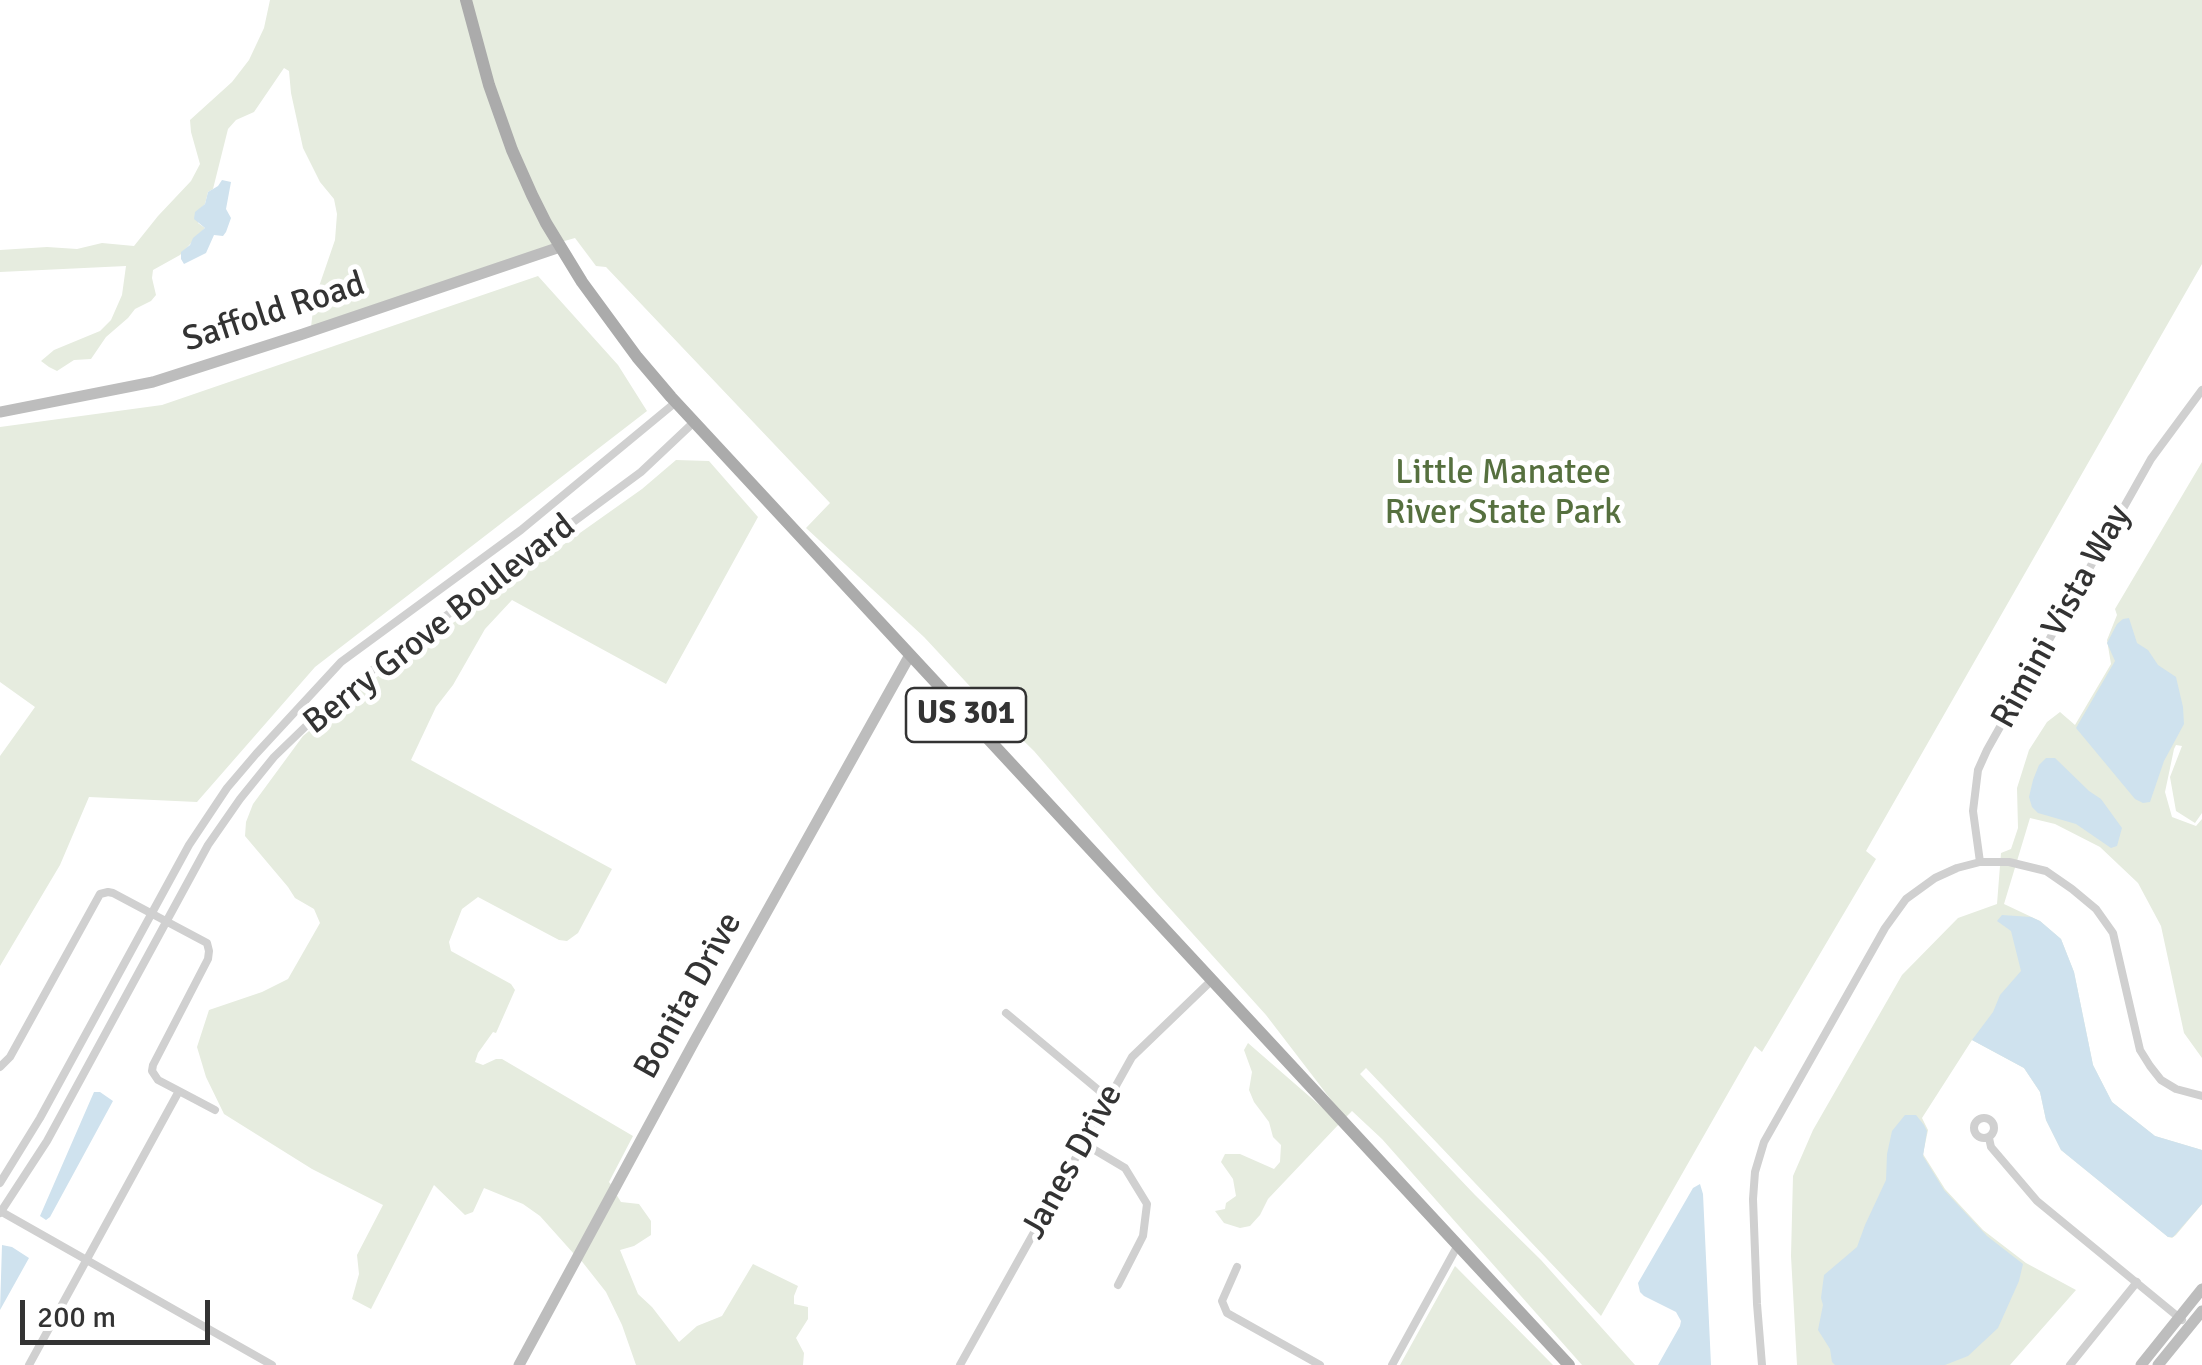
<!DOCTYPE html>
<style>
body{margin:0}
#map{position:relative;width:2202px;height:1365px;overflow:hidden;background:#fff;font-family:Signika,sans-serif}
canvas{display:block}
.scale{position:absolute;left:20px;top:1300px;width:190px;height:45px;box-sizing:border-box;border:5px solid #333;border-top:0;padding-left:12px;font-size:30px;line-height:35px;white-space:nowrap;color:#333;-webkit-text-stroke:8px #fff;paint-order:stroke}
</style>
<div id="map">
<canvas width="2202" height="1365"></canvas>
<div class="scale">200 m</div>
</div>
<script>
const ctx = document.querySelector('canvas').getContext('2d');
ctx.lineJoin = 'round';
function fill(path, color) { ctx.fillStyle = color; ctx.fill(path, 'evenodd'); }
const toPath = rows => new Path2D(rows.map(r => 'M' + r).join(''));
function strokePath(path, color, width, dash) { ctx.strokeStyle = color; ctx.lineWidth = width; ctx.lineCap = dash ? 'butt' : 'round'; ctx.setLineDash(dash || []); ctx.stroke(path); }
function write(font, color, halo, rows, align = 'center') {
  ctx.font = font + ' Signika,sans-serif'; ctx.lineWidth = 10; ctx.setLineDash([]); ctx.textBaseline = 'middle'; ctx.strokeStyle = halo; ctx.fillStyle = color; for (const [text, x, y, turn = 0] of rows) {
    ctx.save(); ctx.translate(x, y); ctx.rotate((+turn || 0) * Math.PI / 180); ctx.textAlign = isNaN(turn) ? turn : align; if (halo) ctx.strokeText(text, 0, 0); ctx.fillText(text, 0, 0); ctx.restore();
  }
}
const green = toPath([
 [270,0,462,0,474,46,555,245,311,327,314,301,335,240,337,214,334,199,320,182,303,148,291,93,289,71,284,68,254,112,236,120,228,129,213,189,208,192,205,204,201,208,198,223,205,228,180,255,153,270,152,278,156,295,151,301,135,309,128,318,106,337,91,359,74,360,57,371,49,367,41,361,54,350,100,331,111,320,122,295,126,266,0,272,0,250,47,247,77,249,102,243,134,246,158,216,191,181,200,164,191,132,190,120,232,82,249,60,264,28],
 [470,0,2202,0,2202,264,1866,851,1876,859,1762,1052,1755,1046,1601,1316,1366,1068,1360,1074,1475,1195,1541,1260,1635,1365,1582,1365,1382,1139,1352,1111,1345,1118,1266,1015,1156,893,1034,751,992,710,924,637,806,528,830,503,606,267,596,266,575,238,561,242,549,222,504,120],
 [538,276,618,365,647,411,315,667,197,802,89,797,60,865,0,966,0,756,35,707,0,682,0,427,162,405],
 [676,460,709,461,758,517,666,684,512,600,485,629,453,685,436,707,411,760,612,869,578,933,567,941,559,940,478,897,462,909,449,942,451,951,511,984,515,990,496,1033,493,1032,478,1053,475,1062,483,1065,496,1059,502,1059,633,1136,609,1182,612,1186,574,1254,540,1216,523,1204,484,1188,473,1212,465,1215,434,1185,371,1309,352,1299,359,1274,357,1255,383,1205,312,1169,224,1114,206,1077,197,1047,209,1010,262,992,288,979,320,923,314,909,295,898,288,887,245,836,246,822,253,804,303,736,364,686,642,489],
 [2202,462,2202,813,2195,823,2176,811,2170,777,2182,746,2176,745,2174,749,2165,792,2172,817,2196,826,2202,819,2202,1058,2184,1033,2161,926,2138,883,2100,847,2055,824,2030,818,2004,904,2040,921,2061,939,2074,972,2093,1065,2112,1102,2155,1136,2202,1150,2202,1204,2176,1235,2172,1238,2168,1237,2061,1150,2046,1120,2040,1092,2024,1068,1972,1040,1922,1118,1928,1130,1923,1154,1945,1189,1983,1230,2026,1263,2076,1290,2010,1365,1797,1365,1791,1256,1793,1176,1813,1130,1902,975,1958,918,1997,904,2001,853,2011,849,2018,828,2017,788,2029,750,2047,722,2060,712,2075,725,2111,664,2107,640,2117,615,2115,609],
 [1248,1043,1340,1123,1268,1199,1260,1215,1250,1226,1240,1228,1224,1223,1215,1211,1225,1209,1226,1203,1236,1196,1233,1179,1221,1162,1225,1154,1240,1154,1274,1169,1280,1162,1281,1145,1273,1137,1269,1122,1254,1102,1249,1090,1252,1072,1244,1050],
 [616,1194,621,1202,639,1204,651,1221,651,1235,634,1246,620,1250,638,1294,652,1307,679,1342,697,1326,722,1316,753,1264,798,1286,794,1296,794,1304,808,1307,808,1319,796,1338,804,1353,803,1365,636,1365,622,1325,606,1292,580,1259],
 [1455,1266,1553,1365,1400,1365]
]);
const water = toPath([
 [222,180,231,182,226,209,231,218,226,232,223,236,214,235,206,253,184,264,181,259,181,252,190,245,193,238,205,228,194,219,195,212,205,204,208,192,218,186],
 [2129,618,2137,643,2148,650,2158,665,2176,677,2183,707,2184,724,2164,761,2150,802,2143,803,2135,799,2076,728,2115,661,2107,643,2117,624,2123,619],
 [2046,758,2055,758,2089,791,2101,799,2122,828,2117,846,2111,848,2076,824,2038,813,2032,807,2029,797,2033,780,2039,765],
 [2002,915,2031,917,2040,921,2061,939,2074,972,2093,1065,2112,1102,2155,1136,2202,1150,2202,1204,2173,1237,2168,1237,2061,1150,2046,1120,2040,1092,2024,1068,1972,1040,1993,1012,2000,995,2021,971,2011,931,1997,921],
 [94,1092,100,1092,113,1101,50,1217,46,1220,40,1216],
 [1905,1115,1916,1115,1924,1125,1927,1131,1923,1156,1944,1190,1987,1236,2023,1264,2019,1281,1998,1328,1968,1356,1945,1365,1835,1365,1832,1362,1830,1349,1818,1330,1823,1305,1821,1298,1824,1275,1857,1247,1865,1225,1886,1180,1887,1154,1892,1131],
 [1700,1184,1703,1194,1711,1365,1658,1365,1680,1326,1681,1321,1676,1312,1644,1296,1640,1292,1638,1283,1693,1188],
 [2,1245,12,1247,29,1258,0,1310]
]);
const street = toPath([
 [1980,862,1973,811,1978,770,1987,750,2151,459,2202,390],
 [1006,1013,1108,1098],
 [0,1067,10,1057,100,894,108,892,113,893,207,943,209,951,208,959,153,1065,152,1071,158,1080,179,1091,29,1365],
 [179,1091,215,1110],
 '1974 1128a10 10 0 1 1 20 0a10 10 0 1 1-20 0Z',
 [1989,1138,1991,1147,2037,1201,2182,1320],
 [1083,1143,1125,1168,1147,1204,1143,1236,1118,1285],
 [0,1183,40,1118,189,845,227,788,256,754,341,662,521,530,676,402],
 [0,1211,272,1365],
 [0,1213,47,1141,208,845,240,799,274,757,336,697,641,472,694,422],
 [1237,1267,1222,1301,1227,1313,1320,1365],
 [960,1365,1132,1057,1212,980],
 [1392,1365,1458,1245],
 [1762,1365,1757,1304,1753,1199,1755,1172,1764,1142,1885,928,1906,899,1935,878,1957,868,1980,862,2009,862,2046,871,2072,889,2096,909,2113,933,2140,1050,2150,1066,2161,1080,2176,1089,2202,1096],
 [2070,1365,2137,1282]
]);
const secondary = toPath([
 [0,412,153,382,303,334,560,247],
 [519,1365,694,1042,910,655],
 [2141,1365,2202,1289],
 [2158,1365,2202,1311]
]);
const primary = toPath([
 [466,0,489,85,512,150,532,195,546,223,582,282,637,357,671,397,1569,1365]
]);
const shields = [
 [966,715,120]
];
const shieldNames = [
 ["US 301",966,715]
];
const streetNames = [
 ["Saffold Road",274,313,-18],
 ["Rimini Vista Way",2062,617,-61],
 ["Berry Grove Boulevard",440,625,-38],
 ["Bonita Drive",689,996,-61],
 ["Janes Drive",1073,1162,-61]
];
const parkNames = [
 ["Little Manatee",1503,474],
 ["River State Park",1503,514]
];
fill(green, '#e6ecdf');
fill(water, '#cfe2ee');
strokePath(street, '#d0d0d0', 8);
strokePath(secondary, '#bdbdbd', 11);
strokePath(primary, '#ababab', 12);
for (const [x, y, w] of shields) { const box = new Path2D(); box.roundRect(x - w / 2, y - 27, w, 54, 8); ctx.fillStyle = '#fff'; ctx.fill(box); strokePath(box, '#333', 2.5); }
write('bold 32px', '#333', null, shieldNames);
write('35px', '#333', '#fff', streetNames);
write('35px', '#56703f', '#fff', parkNames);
</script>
